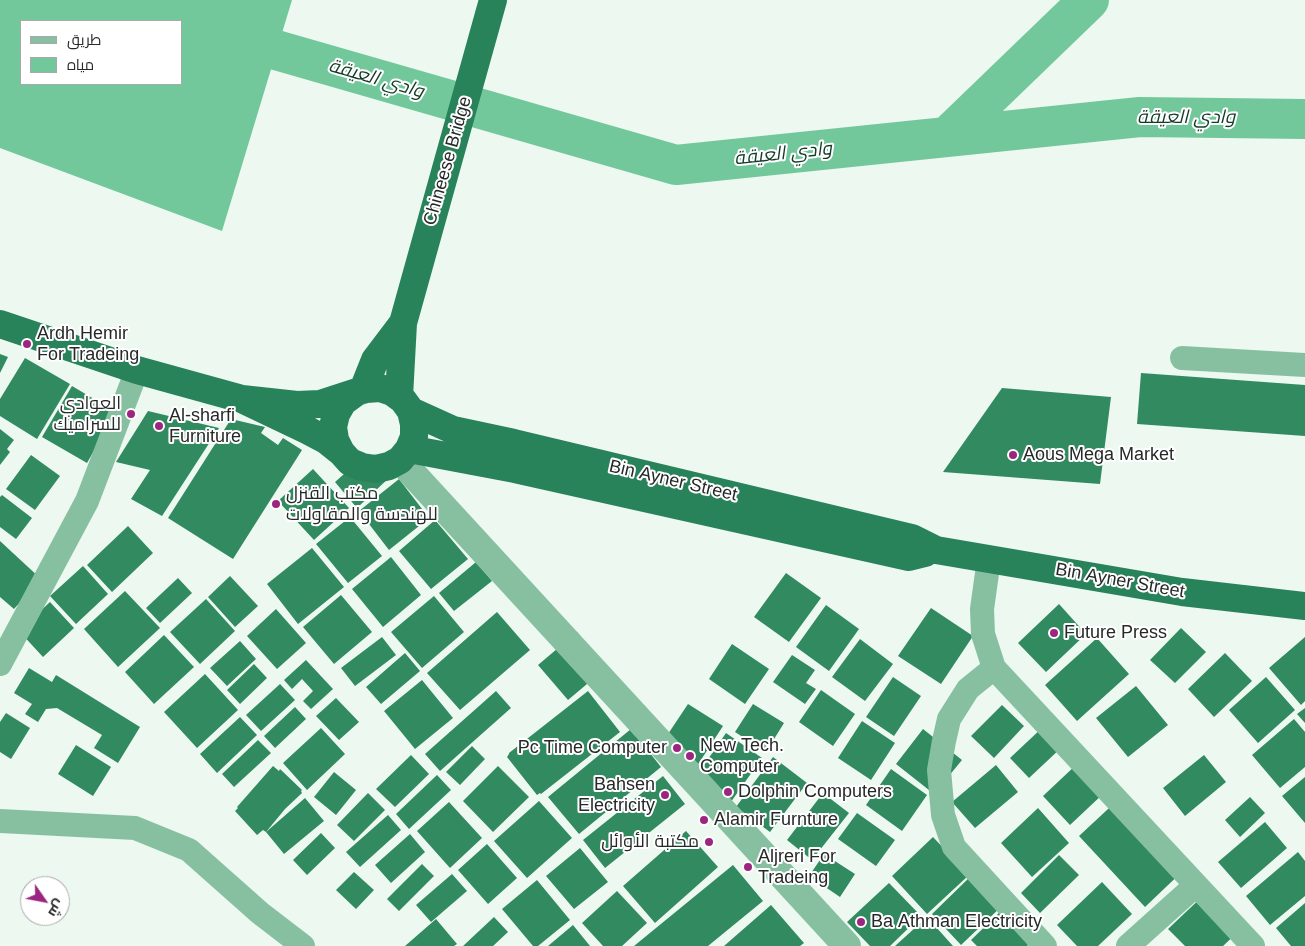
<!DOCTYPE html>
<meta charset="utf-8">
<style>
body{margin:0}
#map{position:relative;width:1305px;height:946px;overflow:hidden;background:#ecf8f0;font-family:Arial,Cairo,sans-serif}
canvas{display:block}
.legend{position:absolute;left:20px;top:20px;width:162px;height:65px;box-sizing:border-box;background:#fff;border:1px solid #a8a9a9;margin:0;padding:6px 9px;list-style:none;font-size:15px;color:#252927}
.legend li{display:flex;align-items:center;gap:10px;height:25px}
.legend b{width:25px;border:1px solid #a8a9a9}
.north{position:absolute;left:20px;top:876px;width:50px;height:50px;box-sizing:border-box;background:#fff;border:1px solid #a8a9a9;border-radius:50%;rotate:123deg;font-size:14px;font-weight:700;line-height:20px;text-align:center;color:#252927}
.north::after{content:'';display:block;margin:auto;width:18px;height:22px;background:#9c257f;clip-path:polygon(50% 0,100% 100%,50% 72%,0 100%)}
</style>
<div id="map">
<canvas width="1305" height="946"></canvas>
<ul class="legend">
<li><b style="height:6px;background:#87c0a1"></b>طريق</li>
<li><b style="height:14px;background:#72c89b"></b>مياه</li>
</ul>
<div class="north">ش</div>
</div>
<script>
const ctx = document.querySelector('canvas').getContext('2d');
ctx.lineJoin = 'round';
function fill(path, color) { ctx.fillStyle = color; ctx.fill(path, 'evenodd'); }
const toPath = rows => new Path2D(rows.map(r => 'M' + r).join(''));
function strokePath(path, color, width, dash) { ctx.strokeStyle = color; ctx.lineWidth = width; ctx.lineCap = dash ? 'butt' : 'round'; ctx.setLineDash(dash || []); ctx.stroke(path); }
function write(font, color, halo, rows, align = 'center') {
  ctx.font = font + ' Arial,Cairo,sans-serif'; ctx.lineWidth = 4; ctx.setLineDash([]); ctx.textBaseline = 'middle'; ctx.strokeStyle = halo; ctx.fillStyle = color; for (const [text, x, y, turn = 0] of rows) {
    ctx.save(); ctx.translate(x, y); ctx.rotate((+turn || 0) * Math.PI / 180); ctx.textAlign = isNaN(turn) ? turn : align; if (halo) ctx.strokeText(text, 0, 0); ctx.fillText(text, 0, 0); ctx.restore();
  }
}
const water = toPath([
 [0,0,292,0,222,231,0,148],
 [21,21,181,21,181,84,21,84]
]);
const river = toPath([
 [276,50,676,165,1140,117,1305,119],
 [947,137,1089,0]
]);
const building = toPath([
 [0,354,8,357,0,373],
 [25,358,70,384,37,439,0,416,0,399],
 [1141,373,1305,385,1305,436,1137,424],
 [72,386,116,412,87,463,42,437],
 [1002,388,1111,397,1100,484,943,472],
 [148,411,219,428,162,516,131,499,150,470,116,462],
 [231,419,265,427,261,433,278,445,283,438,302,450,233,559,168,518],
 [0,429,14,440,7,449,10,452,0,465],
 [31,455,60,476,35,510,6,489],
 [352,467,391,476,357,508,335,482],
 [313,469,349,508,314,540,278,501],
 [399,479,429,518,389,550,359,511],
 [2,495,32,518,16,539,0,527,0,497],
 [350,517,382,556,348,583,316,544],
 [435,520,468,559,431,589,399,551],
 [128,526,153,553,112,592,87,565],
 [0,541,41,579,14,609,0,597],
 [312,548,344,587,298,624,267,584],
 [391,557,421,595,383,627,352,589],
 [476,562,492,581,454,611,439,593],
 [83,566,108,594,76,624,50,596],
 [786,573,821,598,789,642,754,617],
 [230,576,258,606,235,627,208,597],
 [178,578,192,593,160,623,146,608],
 [125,591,160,628,118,667,84,629],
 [341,595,372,632,334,664,303,627],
 [434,596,464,632,422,668,391,632],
 [206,599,235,631,200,664,170,632],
 [50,602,74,628,43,657,19,631],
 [1059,604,1086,634,1046,672,1018,643],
 [826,605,859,629,829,671,796,647],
 [931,608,973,636,941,684,898,656],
 [276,609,306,643,277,669,247,636],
 [497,612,530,650,460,710,427,673],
 [1181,628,1206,652,1175,683,1150,660],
 [577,632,606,668,568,700,538,665],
 [164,635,194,667,154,704,125,672],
 [382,637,396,655,355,686,341,668],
 [1305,637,1305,701,1301,705,1269,668],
 [1097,638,1129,674,1077,721,1045,685],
 [860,639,893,664,865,701,832,677],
 [240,641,256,659,227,686,210,668],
 [732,644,769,669,745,704,709,679],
 [405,653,420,671,381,704,366,687],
 [1225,653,1252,681,1214,717,1188,689],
 [792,655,815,670,806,683,816,689,805,704,773,682],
 [306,660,333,689,311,709,303,701,313,691,302,679,292,689,284,680],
 [254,664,267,678,240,704,227,690],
 [29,668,52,682,56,675,140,727,118,763,94,748,102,735,57,708,46,709,38,722,25,714,32,704,14,693],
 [205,674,238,710,197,748,164,712],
 [893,677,921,696,894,736,866,717],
 [1266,677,1295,710,1258,743,1229,710],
 [422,680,453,718,415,749,384,711],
 [280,684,295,700,261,731,246,715],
 [1136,686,1168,725,1128,757,1096,718],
 [821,690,855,714,833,746,799,722],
 [496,691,511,708,440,771,425,754],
 [588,691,620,732,541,794,540,793,537,795,507,757,509,754,509,753],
 [336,698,359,722,339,740,316,716],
 [688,704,723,726,695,769,660,746],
 [753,704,784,723,766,752,735,732],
 [1002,705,1024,726,994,758,971,736],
 [295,707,306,719,275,748,264,736],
 [1305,708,1305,723,1297,714],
 [6,713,30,728,11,759,0,752,0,722],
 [240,717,257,735,217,773,200,754],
 [1294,719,1305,732,1305,767,1280,788,1252,755],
 [862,721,895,743,871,780,838,758],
 [1043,727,1062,747,1029,778,1010,758],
 [321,728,345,754,307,790,283,763],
 [631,729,661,767,579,834,548,797],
 [923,729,962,760,934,794,896,764],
 [726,733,762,758,728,806,693,781],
 [258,740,271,753,234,787,222,774],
 [76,745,111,767,93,796,58,774],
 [472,746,485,759,460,785,446,772],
 [411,755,429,774,395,807,376,789],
 [1204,755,1226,782,1185,816,1163,788],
 [773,757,807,783,770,832,736,807],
 [1077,764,1104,793,1070,825,1043,796],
 [996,765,1018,792,975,828,952,802],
 [273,766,279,771,280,769,302,790,301,791,302,793,285,809,266,832,263,830,257,835,235,811,238,808,237,807],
 [498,766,529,797,493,832,463,801],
 [891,769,927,795,902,831,866,805],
 [334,772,356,790,336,815,314,797],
 [437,775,451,790,409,829,396,814],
 [663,776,685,804,605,868,583,840],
 [1305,777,1305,823,1282,796],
 [368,793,385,810,354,841,337,825],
 [823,793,849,813,812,860,787,840],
 [1122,796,1188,866,1145,907,1079,836],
 [1250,797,1265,813,1240,837,1225,820],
 [305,798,324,821,284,854,266,832],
 [539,801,572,838,527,878,494,841],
 [449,802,482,838,450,868,417,831],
 [1038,808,1069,843,1032,877,1001,843],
 [857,813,895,840,876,866,838,839],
 [388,815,401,830,360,867,346,852],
 [1265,822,1287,848,1241,888,1218,862],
 [686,831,718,867,655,923,623,886],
 [321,833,335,848,307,875,293,860],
 [410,834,425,852,391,883,375,865],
 [933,837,969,875,927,914,892,876],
 [487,844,517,878,488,904,458,870],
 [580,848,608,882,574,909,546,876],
 [1298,852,1305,861,1305,896,1270,925,1246,896],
 [824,854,855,874,840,897,809,876],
 [1059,855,1079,875,1040,913,1021,893],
 [422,864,434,876,399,911,387,899],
 [733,865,763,901,708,946,634,946],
 [354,872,374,890,356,909,336,890],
 [452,874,467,891,431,922,416,905],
 [973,874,1003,905,961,945,932,914],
 [537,880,570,920,538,946,533,946,502,909],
 [1102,882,1132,914,1098,946,1077,946,1057,925],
 [889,883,921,916,890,946,870,946,847,922],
 [617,891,647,923,622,946,603,946,582,923],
 [1207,892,1241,929,1223,946,1185,946,1168,929],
 [1305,903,1305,946,1291,946,1276,928],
 [771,905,804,943,800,946,724,946],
 [1002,910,1032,941,1027,946,977,946,971,940],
 [494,917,508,932,493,946,463,946],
 [927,917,953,946,895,946],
 [436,919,457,944,454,946,405,946],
 [573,925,590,946,548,946]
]);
const minor = toPath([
 [1182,358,1305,365],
 [989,559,982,609,983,634,994,668,1253,946],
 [0,664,87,501,137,370],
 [994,668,968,689,949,719,944,741,939,770,943,815,954,847,1045,946],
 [0,821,135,828,189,850,260,913,303,946],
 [1128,946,1196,885]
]);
const tertiary = toPath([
 [400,460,847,946]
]);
const trunk = toPath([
 [0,324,137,370,242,399,307,430,326,440,341,452],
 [363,390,375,360,403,323],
 [399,397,403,323,493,0],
 [242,399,297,405,320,404,366,389,380,388,392,392,403,400,411,411,414,424,414,437,409,449,400,460,389,466,376,469,362,467,350,462,341,452,335,440,333,427,336,414,343,402,354,394],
 [411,411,453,430,514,443,912,538,936,550,1182,592,1305,606],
 [409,449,515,469,909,557,925,553]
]);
const markers = [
 [27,344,5,"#9c257f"],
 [131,414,5,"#9c257f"],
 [159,426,5,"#9c257f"],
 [1013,455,5,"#9c257f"],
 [276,504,5,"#9c257f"],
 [1054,633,5,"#9c257f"],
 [677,748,5,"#9c257f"],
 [690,756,5,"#9c257f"],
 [728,792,5,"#9c257f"],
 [665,795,5,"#9c257f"],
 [704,820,5,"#9c257f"],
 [709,842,5,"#9c257f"],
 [748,867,5,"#9c257f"],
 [861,922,5,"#9c257f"]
];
const streetNames = [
 ["Chineese Bridge",448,161,-74],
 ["Bin Ayner Street",673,481,13],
 ["Bin Ayner Street",1120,581,10]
];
const poiNames = [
 ["Ardh Hemir",37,334],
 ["For Tradeing",37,355],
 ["العوادي",121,404,"right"],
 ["للسراميك",121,425,"right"],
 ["Al-sharfi",169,416],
 ["Furniture",169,437],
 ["Aous Mega Market",1023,455],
 ["مكتب القنزل",286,494],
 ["للهندسة والمقاولات",286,515],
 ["Future Press",1064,633],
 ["New Tech.",700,746],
 ["Computer",700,767],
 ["Pc Time Computer",667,748,"right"],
 ["Bahsen",655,785,"right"],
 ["Electricity",655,806,"right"],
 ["Dolphin Computers",738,792],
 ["Alamir Furnture",714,820],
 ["مكتبة الأوائل",699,842,"right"],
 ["Aljreri For",758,857],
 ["Tradeing",758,878],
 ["Ba Athman Electricity",871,922]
];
const waterNames = [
 ["وادي العيقة",376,79,16],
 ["وادي العيقة",1186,118],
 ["وادي العيقة",783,154,-6]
];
fill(water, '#72c89b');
strokePath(river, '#72c89b', 40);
fill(building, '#328a61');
strokePath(minor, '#87c0a1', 24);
strokePath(tertiary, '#87c0a1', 28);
strokePath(trunk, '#28825a', 28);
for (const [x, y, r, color] of markers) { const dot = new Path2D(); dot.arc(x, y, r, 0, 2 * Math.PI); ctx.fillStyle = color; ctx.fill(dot); strokePath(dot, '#fff', 2); }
write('18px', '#252927', '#fff', streetNames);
write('18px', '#252927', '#fff', poiNames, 'left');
write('italic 19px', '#143a28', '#fff', waterNames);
</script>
